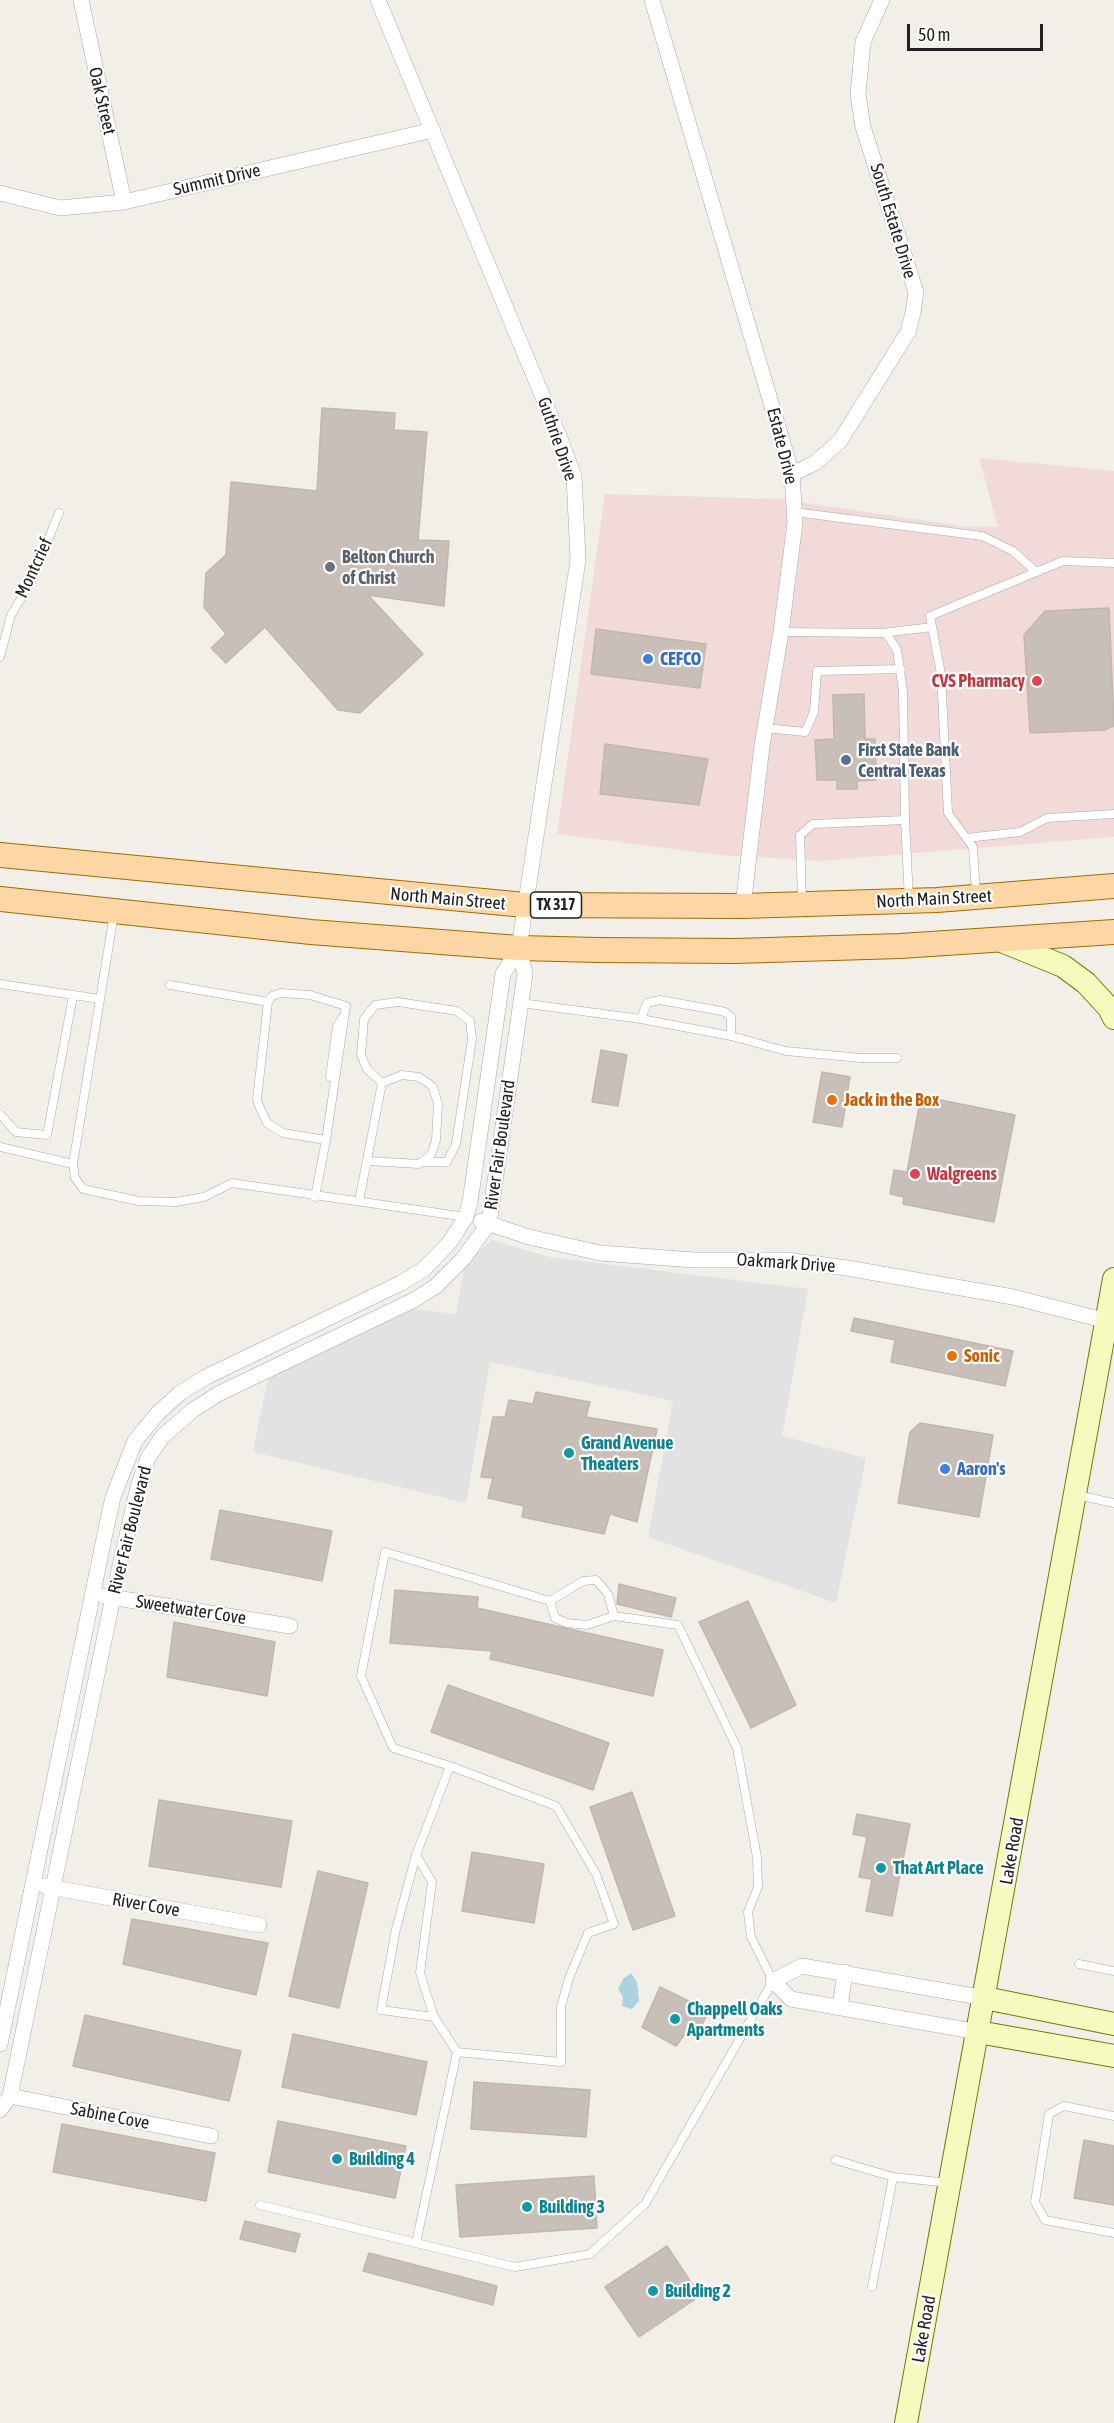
<!DOCTYPE html>
<style>
body{margin:0}
#map{position:relative;width:1114px;height:2423px;overflow:hidden;background:#f2efe9;font-family:"Asap Condensed",sans-serif}
canvas{display:block}
.scale{position:absolute;left:907px;top:24px;width:136px;height:27px;box-sizing:border-box;border:3px solid #222;border-top:0;padding-left:8px;font-size:18px;line-height:21px;white-space:nowrap;color:#222;-webkit-text-stroke:4px #fff;paint-order:stroke}
</style>
<div id="map">
<canvas width="1114" height="2423"></canvas>
<div class="scale">50 m</div>
</div>
<script>
const ctx = document.querySelector('canvas').getContext('2d');
ctx.lineJoin = 'round';
function fill(path, color) { ctx.fillStyle = color; ctx.fill(path, 'evenodd'); }
const toPath = rows => new Path2D(rows.map(r => 'M' + r).join(''));
function strokePath(path, color, width, dash) { ctx.strokeStyle = color; ctx.lineWidth = width; ctx.lineCap = dash ? 'butt' : 'round'; ctx.setLineDash(dash || []); ctx.stroke(path); }
function write(font, color, halo, rows, align = 'center') {
  ctx.font = font + ' "Asap Condensed",sans-serif'; ctx.lineWidth = 4.5; ctx.setLineDash([]); ctx.textBaseline = 'middle'; ctx.strokeStyle = halo; ctx.fillStyle = color; for (const [text, x, y, turn = 0] of rows) {
    ctx.save(); ctx.translate(x, y); ctx.rotate((+turn || 0) * Math.PI / 180); ctx.textAlign = isNaN(turn) ? turn : align; if (halo) ctx.strokeText(text, 0, 0); ctx.fillText(text, 0, 0); ctx.restore();
  }
}
const commercial = toPath([
 [979,458,1114,471,1114,837,819,861,719,855,557,834,605,494,780,499,961,526,998,527]
]);
const parking = toPath([
 [492,1240,550,1257,808,1289,782,1436,866,1458,836,1603,648,1537,673,1401,490,1362,466,1503,253,1452,271,1363,405,1308,456,1314,465,1262]
]);
const water = toPath([
 [631,1973,637,1982,639,2001,632,2009,622,2006,623,1997,618,1989,623,1979]
]);
const building = toPath([
 [322,408,395,413,394,430,427,432,418,540,449,541,444,606,368,595,423,654,360,713,338,710,265,627,226,663,211,648,226,634,204,607,206,573,226,555,231,482,317,491,322,408],
 [1109,608,1114,726,1104,730,1030,733,1024,635,1045,611,1109,608],
 [596,629,706,644,700,688,591,674,596,629],
 [864,694,865,739,875,739,876,780,857,781,857,789,837,789,837,780,817,780,815,740,834,739,833,695,864,694],
 [605,744,708,759,699,805,600,794,605,744],
 [601,1050,627,1055,618,1106,592,1102,601,1050],
 [822,1072,850,1077,842,1127,813,1122,822,1072],
 [921,1096,1015,1115,994,1222,903,1204,904,1197,890,1194,894,1170,907,1172,921,1096],
 [854,1318,1013,1351,1005,1386,891,1362,895,1340,851,1331,854,1318],
 [536,1392,590,1402,586,1417,657,1429,637,1522,610,1514,604,1534,522,1517,524,1506,488,1498,493,1478,481,1477,493,1417,505,1417,509,1400,533,1404,536,1392],
 [920,1423,993,1435,979,1517,898,1503,910,1432,920,1423],
 [220,1510,332,1531,322,1581,211,1559,220,1510],
 [619,1584,676,1598,671,1617,617,1604,619,1584],
 [395,1590,478,1597,477,1608,663,1650,653,1696,490,1659,492,1651,390,1643,395,1590],
 [748,1601,796,1705,751,1728,699,1622,748,1601],
 [174,1622,275,1642,267,1696,167,1677,174,1622],
 [448,1685,609,1743,593,1790,431,1732,448,1685],
 [632,1792,675,1916,633,1930,590,1807,632,1792],
 [159,1800,292,1821,281,1887,149,1866,159,1800],
 [857,1814,910,1824,892,1916,866,1911,872,1879,859,1877,867,1837,853,1834,857,1814],
 [472,1852,544,1864,534,1923,462,1911,472,1852],
 [318,1871,368,1883,339,2008,289,1996,318,1871],
 [132,1919,268,1943,256,1995,123,1964,132,1919],
 [660,1987,709,2011,696,2036,686,2033,676,2046,642,2027,660,1987],
 [85,2015,241,2051,229,2101,73,2066,85,2015],
 [293,2034,427,2062,416,2115,282,2087,293,2034],
 [474,2082,590,2090,586,2137,471,2129,474,2082],
 [278,2121,406,2146,395,2198,268,2172,278,2121],
 [62,2124,215,2153,206,2201,53,2172,62,2124],
 [1084,2140,1114,2146,1114,2205,1074,2198,1084,2140],
 [594,2176,597,2228,460,2237,456,2185,594,2176],
 [245,2221,300,2234,295,2252,240,2239,245,2221],
 [667,2246,700,2296,639,2337,605,2287,667,2246],
 [369,2253,497,2286,493,2305,363,2271,369,2253]
]);
const lane = toPath([
 [794,512,982,536,1013,551,1036,572],
 [781,632,882,633,932,627],
 [886,633,897,650,903,692,905,820],
 [0,657,11,615,31,582,59,513],
 [765,728,805,732,814,712,817,671,901,669],
 [967,838,1020,832,1047,818,1114,814],
 [976,893,973,847,948,813,941,674,930,616,1063,561,1114,563],
 [802,902,800,835,813,824,905,820,909,899],
 [114,914,73,1164,75,1178,83,1189,139,1201,176,1202,204,1197,232,1183,466,1217],
 [0,984,100,999],
 [170,985,268,1002],
 [521,1003,641,1019,731,1036,786,1051,861,1058,897,1058],
 [641,1019,647,1003,660,1000,716,1010,725,1012,731,1017,731,1036],
 [330,1077,337,1026,343,1017],
 [382,1083,367,1069,361,1055,364,1019,375,1005,398,1002,457,1011,470,1021,472,1039,456,1144,447,1162,424,1162],
 [0,1114,16,1132,47,1135,73,996],
 [0,1147,73,1164],
 [315,1197,326,1140,346,1006,310,995,281,993,272,996,268,1002,257,1099,259,1106,267,1123,283,1133,326,1140],
 [359,1201,382,1083,402,1075,419,1077,428,1083,433,1087,438,1104,436,1140,431,1155,419,1164,369,1161],
 [1077,1495,1114,1503],
 [550,1601,555,1618,567,1623,587,1625,614,1616],
 [450,1766,556,1806,596,1874,614,1924,588,1933,569,1978,561,2007,561,2062,457,2052],
 [416,1855,396,1929,381,2010,434,2017],
 [1079,1964,1114,1971],
 [1114,2116,1064,2106,1049,2114,1035,2202,1045,2220,1114,2233],
 [836,2160,893,2177,949,2183],
 [260,2205,416,2243,515,2267,590,2254,645,2204,773,1981,751,1937,748,1912,758,1887,757,1857,737,1748,678,1625,614,1616,608,1594,596,1580,583,1581,550,1601,385,1552,361,1676,393,1748,450,1766,416,1855,432,1882,420,1973,434,2017,457,2052,416,2243],
 [872,2287,893,2177]
]);
const street = toPath([
 [81,0,124,202],
 [652,0,792,474,795,523,781,632,762,746,743,906],
 [0,193,60,208,124,202,433,130],
 [792,474,815,463,840,441,908,332,913,313,916,292,863,127,858,94,863,42,882,0],
 [481,1221,529,1237,600,1253,694,1260,787,1260,847,1268,1013,1297,1107,1321],
 [104,1596,290,1626],
 [44,1886,259,1925],
 [840,2007,845,1972],
 [978,2032,791,1999,773,1981,802,1966,985,1998],
 [0,2044,107,1524,113,1497,135,1441,158,1413,180,1393,206,1377,401,1283,424,1269,450,1242,466,1217,470,1202,503,974,519,948,578,560,574,476,559,436,378,0],
 [10,2096,211,2136],
 [0,2110,10,2096,113,1597,138,1487,148,1458,162,1437,193,1410,218,1394,414,1300,436,1286,463,1259,489,1223,525,974,519,948]
]);
const secondary = toPath([
 [999,940,1063,966,1086,983,1109,1008,1114,1018],
 [985,1998,1114,2024],
 [978,2032,1114,2056],
 [906,2423,1114,1279]
]);
const primary = toPath([
 [0,855,525,905,743,906,937,900,1114,886],
 [0,899,311,932,519,948,597,950,735,951,900,946,1114,932]
]);
const markers = [
 [330,567,6,"#6b7280"],
 [648,659,6,"#3f7fe0"],
 [1037,681,6,"#e0444e"],
 [846,760,6,"#5c6f8a"],
 [832,1100,6,"#e8710a"],
 [915,1174,6,"#e0444e"],
 [952,1356,6,"#e8710a"],
 [569,1453,6,"#0f9aa8"],
 [945,1469,6,"#3f7fe0"],
 [881,1868,6,"#0f9aa8"],
 [675,2019,6,"#0f9aa8"],
 [337,2159,6,"#0f9aa8"],
 [527,2207,6,"#0f9aa8"],
 [653,2291,6,"#0f9aa8"]
];
const shields = [
 [556,905,51]
];
const shieldNames = [
 ["TX 317",556,905]
];
const streetNames = [
 ["Oak Street",102,101,77],
 ["Summit Drive",217,180,-13],
 ["South Estate Drive",893,221,73],
 ["Guthrie Drive",557,439,71],
 ["Estate Drive",782,446,76],
 ["Montcrief",34,568,-65],
 ["North Main Street",448,899,5],
 ["North Main Street",934,899,-3],
 ["River Fair Boulevard",500,1145,-82],
 ["Oakmark Drive",786,1263,4],
 ["River Fair Boulevard",130,1530,-76],
 ["Sweetwater Cove",191,1610,9],
 ["Lake Road",1012,1851,-80],
 ["River Cove",146,1905,10],
 ["Sabine Cove",110,2116,11],
 ["Lake Road",924,2329,-80]
];
const worshipNames = [
 ["Belton Church",342,557],
 ["of Christ",342,578]
];
const shopNames = [
 ["CEFCO",660,659],
 ["Aaron's",957,1469]
];
const healthNames = [
 ["CVS Pharmacy",1025,681],
 ["Walgreens",927,1174,"left"]
];
const serviceNames = [
 ["First State Bank",858,750],
 ["Central Texas",858,771]
];
const foodNames = [
 ["Jack in the Box",844,1100],
 ["Sonic",964,1356]
];
const cultureNames = [
 ["Grand Avenue",581,1443],
 ["Theaters",581,1464],
 ["That Art Place",893,1868],
 ["Chappell Oaks",687,2009],
 ["Apartments",687,2030],
 ["Building 4",349,2159],
 ["Building 3",539,2207],
 ["Building 2",665,2291]
];
fill(commercial, '#f2dad9');
fill(parking, '#e2e2e2');
fill(water, '#aad3df');
fill(building, '#c7bfb8');
strokePath(building, '#c4b6ab', 1.5);
strokePath(lane, '#a9a9a9', 9);
strokePath(street, '#a9a9a9', 16);
strokePath(secondary, '#707d05', 24);
strokePath(primary, '#a06b00', 26);
strokePath(lane, '#fff', 8);
strokePath(street, '#fff', 15);
strokePath(secondary, '#f7fabf', 22);
strokePath(primary, '#fcd6a4', 24);
for (const [x, y, r, color] of markers) { const dot = new Path2D(); dot.arc(x, y, r, 0, 2 * Math.PI); ctx.fillStyle = color; ctx.fill(dot); strokePath(dot, '#fff', 2); }
for (const [x, y, w] of shields) { const box = new Path2D(); box.roundRect(x - w / 2, y - 13, w, 26, 4.5); ctx.fillStyle = '#fff'; ctx.fill(box); strokePath(box, '#222', 1.5); }
write('bold 16px', '#222', null, shieldNames);
write('18px', '#222', '#fff', streetNames);
write('bold 18px', '#5b616d', '#fff', worshipNames, 'left');
write('bold 18px', '#366cbe', '#fff', shopNames, 'left');
write('bold 18px', '#be3a42', '#fff', healthNames, 'right');
write('bold 18px', '#4e5e75', '#fff', serviceNames, 'left');
write('bold 18px', '#c56008', '#fff', foodNames, 'left');
write('bold 18px', '#0d838f', '#fff', cultureNames, 'left');
</script>
